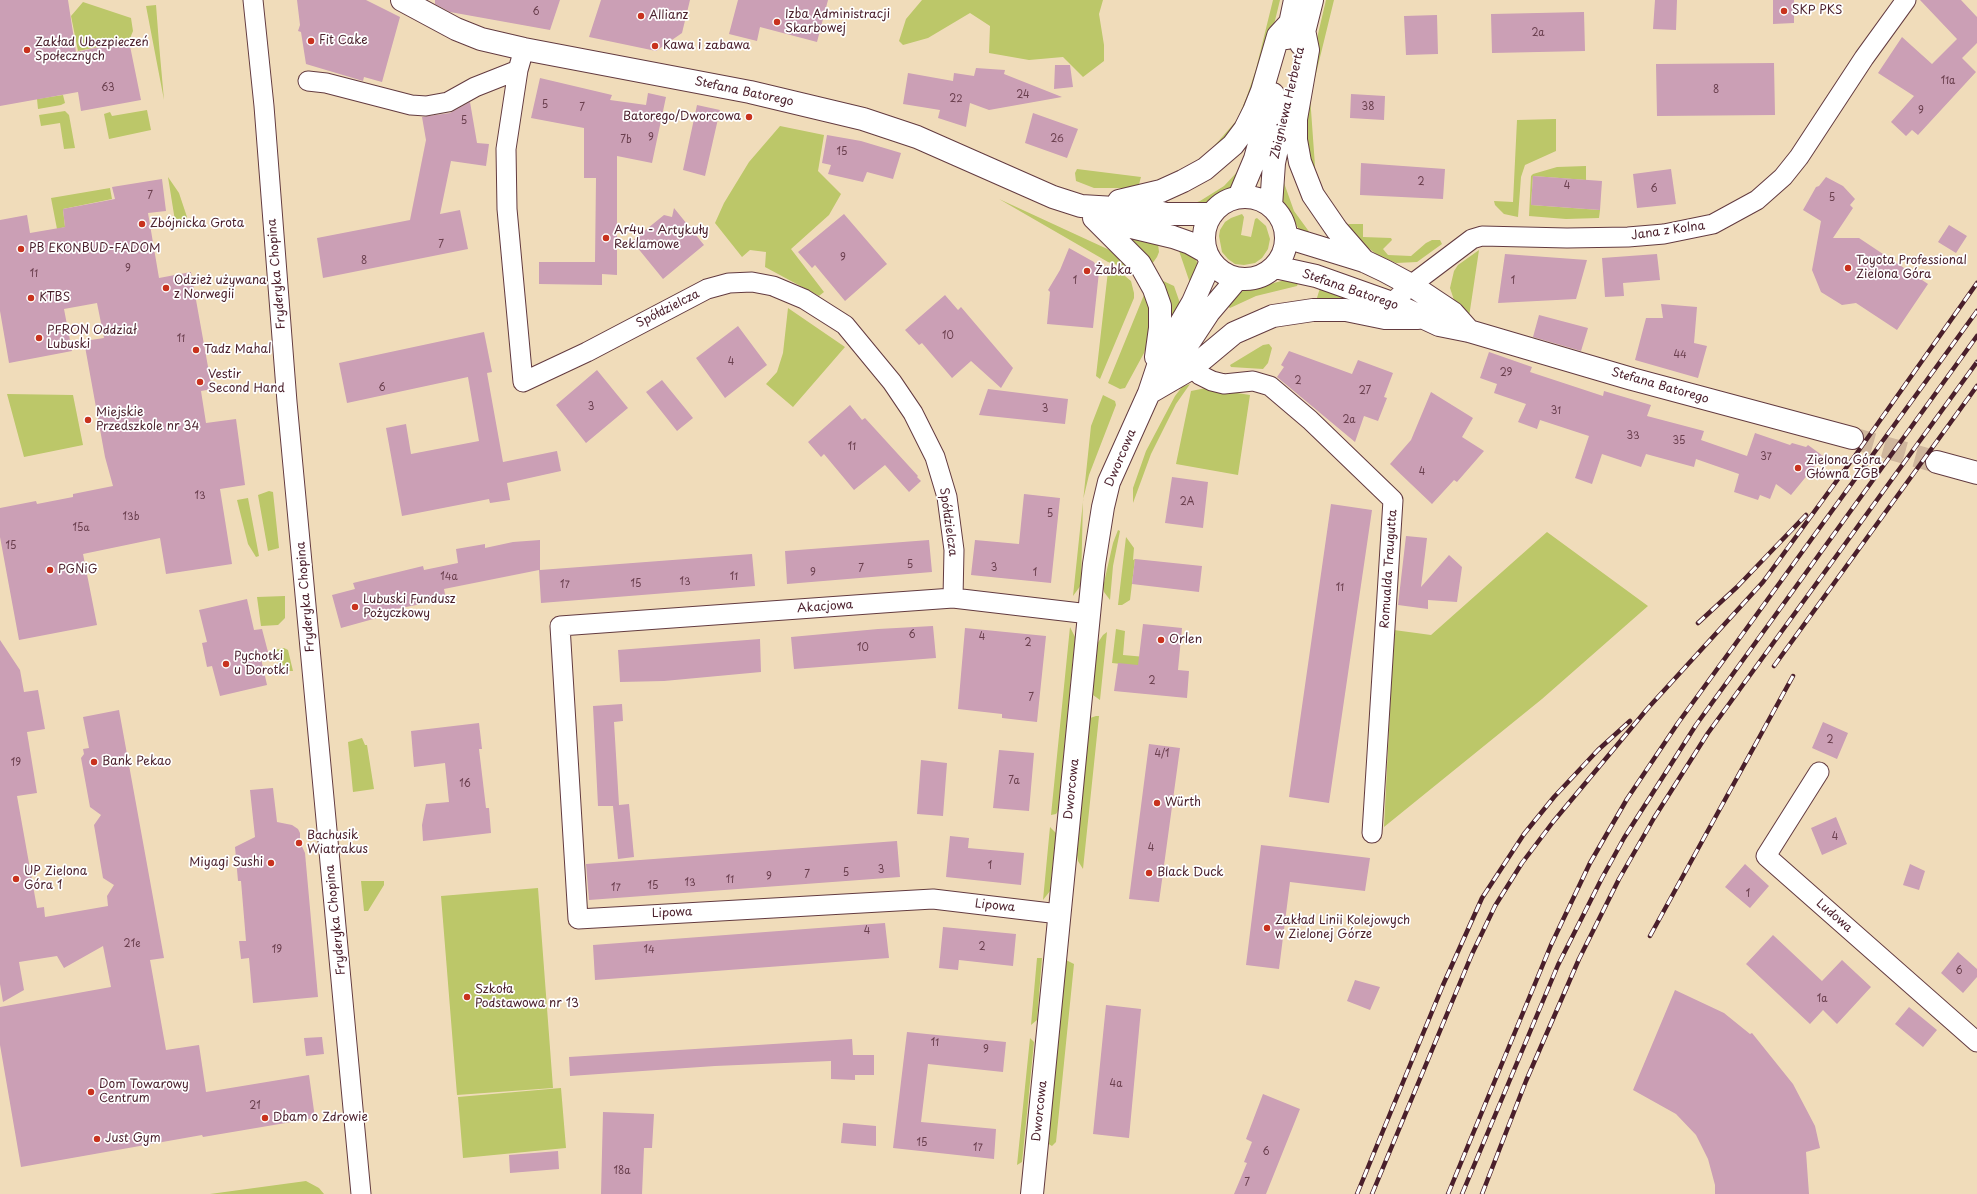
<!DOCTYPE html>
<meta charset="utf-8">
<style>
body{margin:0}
canvas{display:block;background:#f0dcba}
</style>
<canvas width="1977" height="1194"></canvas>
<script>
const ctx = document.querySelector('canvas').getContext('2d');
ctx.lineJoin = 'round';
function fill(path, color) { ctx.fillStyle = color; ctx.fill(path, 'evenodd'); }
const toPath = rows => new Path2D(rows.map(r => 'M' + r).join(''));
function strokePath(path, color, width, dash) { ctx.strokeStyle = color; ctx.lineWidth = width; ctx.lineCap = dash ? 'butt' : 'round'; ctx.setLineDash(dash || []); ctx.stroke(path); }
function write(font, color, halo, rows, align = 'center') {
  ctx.font = font + ' "Playpen Sans",sans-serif'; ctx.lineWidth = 3.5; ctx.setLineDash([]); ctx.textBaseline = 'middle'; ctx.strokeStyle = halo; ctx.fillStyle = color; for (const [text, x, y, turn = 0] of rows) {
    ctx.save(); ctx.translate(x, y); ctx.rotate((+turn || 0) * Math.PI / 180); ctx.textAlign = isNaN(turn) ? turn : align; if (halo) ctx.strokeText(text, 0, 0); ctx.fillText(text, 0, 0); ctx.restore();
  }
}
const green = toPath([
 [922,0,1103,0,1099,14,1104,45,1104,61,1083,77,1063,57,1029,60,989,53,990,26,970,13,928,38,903,45,899,41,906,19],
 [1273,0,1280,0,1270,41,1241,123,1208,153,1237,120,1247,96,1256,69],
 [1326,0,1334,0,1313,86,1307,81],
 [83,2,131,18,133,31,129,41,78,51,71,16],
 [156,5,159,44,164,100,146,6],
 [63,95,65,103,61,105,38,109,37,99],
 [1310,96,1316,180,1308,163,1305,98],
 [147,110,151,130,109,139,104,114,110,112,112,116],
 [65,111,69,115,75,148,64,149,60,123,41,126,39,115],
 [1556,119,1556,151,1525,165,1521,177,1518,217,1504,214,1495,205,1494,201,1513,202,1517,120],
 [780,126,824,135,818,171,841,194,829,215,791,249,824,292,819,296,765,267,766,252,750,250,742,257,715,223,724,203,749,162],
 [1586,166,1586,180,1533,176,1531,205,1600,210,1599,218,1566,219,1529,216,1531,176,1533,174,1557,167],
 [1077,169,1141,177,1138,188,1094,188,1076,181,1075,173],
 [1239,170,1242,171,1228,191,1202,205,1183,207,1200,201,1224,186],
 [168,177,179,193,187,217,184,226,176,227],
 [1283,180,1294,211,1313,237,1300,231,1282,202],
 [110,188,112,199,63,209,65,227,57,229,51,198],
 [999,199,1116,253,1134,270,1108,262],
 [1242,214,1244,217,1241,235,1251,237,1255,219,1257,218,1266,226,1270,239,1268,249,1262,258,1255,263,1244,265,1235,264,1228,259,1222,252,1219,236,1220,230,1225,222,1231,218],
 [1348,224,1363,224,1363,237,1391,238,1392,240,1383,249,1388,255,1411,256,1426,243,1432,240,1440,240,1442,244,1417,262,1396,263,1376,254,1356,238],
 [1111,227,1158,244,1159,252,1157,257,1152,264],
 [1177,245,1195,256,1198,266,1191,286],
 [1479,250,1469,317,1455,303,1450,288,1454,271,1458,265],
 [1108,271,1118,272,1125,276,1131,281,1134,293,1134,298,1100,379,1096,376],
 [1289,279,1299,281,1297,286,1256,296,1230,308,1224,304,1236,293],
 [1161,280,1174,286,1181,306,1172,326],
 [1320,288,1358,300,1316,301],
 [1146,290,1150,303,1151,332,1144,353,1125,388,1120,389,1108,383],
 [788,308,845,347,793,407,766,384,777,372,783,353],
 [1269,344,1272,348,1268,363,1263,369,1231,367,1230,365,1263,345],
 [1190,384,1176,404,1151,454,1133,503,1133,488,1146,451,1175,396,1182,387],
 [1206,388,1250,395,1238,475,1176,464,1191,391],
 [7,394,73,395,83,445,24,457],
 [1103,395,1115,401,1116,405,1089,475,1083,500,1081,585,1073,596,1091,426],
 [269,491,273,492,279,548,268,551,258,495],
 [248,498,259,556,256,557,248,544,237,500],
 [1118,530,1120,531,1113,566,1110,600,1104,592,1103,587,1113,543],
 [1547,532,1648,606,1542,699,1384,827,1394,630,1431,635],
 [1126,537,1134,548,1133,560,1135,559,1130,600,1122,605,1118,605],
 [285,596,285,618,278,625,261,626,257,597],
 [1070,627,1075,637,1058,811,1056,814,1051,815],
 [1116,629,1125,631,1123,655,1168,659,1167,669,1112,663],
 [1107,632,1100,700,1093,695,1097,644,1103,635],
 [284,648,288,650,293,671,285,671,277,661,273,650],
 [1096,716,1099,716,1083,869,1078,861,1077,855,1090,718],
 [362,738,365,745,367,745,374,789,353,792,348,742],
 [1050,827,1056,833,1050,891,1043,900],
 [361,881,384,881,384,885,368,911,364,911],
 [538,888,553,1088,457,1095,441,896],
 [1037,958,1042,958,1037,1020,1031,1025],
 [1066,960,1074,964,1056,1142,1052,1146,1047,1143],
 [1030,1038,1034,1042,1027,1113,1022,1162,1017,1165],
 [561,1088,566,1148,463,1158,458,1097],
 [306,1181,319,1188,324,1194,210,1194]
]);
const building = toPath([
 [0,0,68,0,76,52,129,41,141,100,81,111,78,92,0,106],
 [297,0,366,0,400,17,382,82,364,77,363,81,306,64,301,32,298,31,300,25],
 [435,0,560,0,550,30,450,12,435,4],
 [601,0,690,0,682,33,656,51,589,37],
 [738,0,828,0,817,42,760,27,757,41,729,34],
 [1655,0,1677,0,1676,30,1653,29],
 [1773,0,1794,0,1794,23,1773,24],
 [1920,0,1961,0,1977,17,1977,43,1962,58,1976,72,1918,135,1912,130,1906,136,1891,122,1914,96,1878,73,1902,37,1932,64,1957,39],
 [1584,12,1585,51,1492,53,1491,14],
 [1437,15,1438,54,1406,55,1404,16],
 [1774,63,1775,115,1657,116,1656,64],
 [1055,65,1070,65,1073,87,1054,89],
 [976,68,1005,70,1004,74,1062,97,989,110,970,103,966,127,938,118,940,110,903,104,908,73,953,81,954,73,974,76],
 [540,78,612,95,610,100,646,105,648,93,666,97,652,163,617,156,617,275,602,274,602,285,539,284,539,262,595,262,596,178,584,178,584,128,531,118],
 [1351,94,1385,96,1384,120,1350,118],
 [470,102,477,143,489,144,486,166,451,161,440,214,460,210,468,249,323,278,317,238,410,220,426,140,422,117,450,113],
 [697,105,720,110,705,176,683,170],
 [1033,113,1078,129,1067,158,1025,143],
 [827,135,861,141,901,153,893,179,867,172,863,182,828,174,831,165,822,163],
 [1361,163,1445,169,1443,199,1360,195],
 [1671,169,1676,204,1637,208,1633,174],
 [1533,176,1602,181,1600,210,1531,205],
 [1826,177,1843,186,1855,199,1850,205,1853,208,1833,238,1859,238,1928,284,1897,330,1856,303,1842,305,1821,292,1812,270,1821,221,1803,210,1816,187,1819,186],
 [162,179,166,211,148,213,159,278,191,272,212,389,201,391,206,423,236,419,245,485,220,489,232,564,166,574,160,538,83,554,97,625,19,640,0,537,0,508,36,501,37,504,73,497,73,494,113,486,105,457,84,341,104,338,97,303,64,309,72,351,9,363,0,311,0,220,27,215,30,233,65,227,63,209,115,199,112,187],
 [674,208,704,245,663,279,632,241,664,215,672,217],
 [844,214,887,264,845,301,815,265,812,268,798,252],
 [1949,225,1967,236,1956,253,1938,242],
 [1069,248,1094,262,1099,272,1093,328,1047,324,1050,292,1048,290,1060,270],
 [1505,254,1587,260,1576,299,1498,303],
 [1657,254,1660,280,1623,283,1624,296,1605,297,1602,258],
 [945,295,958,310,961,307,1013,368,1001,388,971,361,952,378,922,343,919,345,905,330],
 [1661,304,1697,307,1694,343,1707,346,1698,378,1635,360,1646,318,1663,318],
 [1539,315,1588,328,1581,351,1533,337],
 [738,326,767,365,725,398,696,358],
 [484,332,492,372,487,373,503,462,557,451,561,471,507,483,510,500,490,503,489,499,402,516,386,428,406,424,411,454,479,441,468,377,347,403,339,363],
 [1289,351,1352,374,1358,360,1393,373,1384,397,1387,398,1378,421,1364,416,1355,442,1277,377,1284,367,1281,365],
 [1489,352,1532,367,1530,372,1603,396,1604,391,1651,405,1647,416,1704,431,1701,440,1747,456,1755,433,1790,445,1792,443,1806,447,1808,445,1823,456,1791,495,1776,484,1770,499,1760,495,1758,500,1734,492,1739,474,1696,459,1694,467,1646,454,1641,467,1602,454,1592,484,1575,478,1589,436,1540,420,1537,429,1518,422,1526,404,1494,393,1497,384,1480,378],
 [597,370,628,408,586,443,556,405],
 [662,380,693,418,677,431,646,392],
 [988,389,1068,399,1065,424,979,415],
 [1431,392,1473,418,1462,437,1484,451,1457,482,1454,480,1432,504,1390,464,1411,440],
 [850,405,862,420,865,418,918,476,917,477,921,481,909,492,885,465,854,490,824,454,821,457,808,442],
 [1172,477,1208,482,1203,528,1165,523],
 [1024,494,1060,498,1051,583,971,575,975,540,1019,544],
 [1331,504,1372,510,1329,803,1289,797],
 [1406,536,1427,538,1421,587,1449,555,1462,567,1457,602,1428,600,1428,609,1398,605],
 [540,540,540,570,752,554,755,586,541,603,539,570,444,589,446,599,376,613,377,618,341,628,332,595,355,589,353,583,423,566,424,570,458,563,456,549,485,544,485,548,513,542],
 [929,540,932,572,787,584,785,551],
 [1135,559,1202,566,1199,592,1132,584],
 [247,599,254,630,262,629,268,652,260,654,267,685,220,696,212,666,207,667,202,643,207,642,199,610],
 [1143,624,1182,628,1178,670,1189,671,1187,698,1114,691,1118,663,1138,665],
 [933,626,936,658,794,669,791,637,878,629],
 [965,628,1046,636,1037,722,1002,718,1002,714,958,709],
 [760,639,761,672,664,681,620,682,618,650],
 [0,640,20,670,24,692,38,690,45,729,27,732,37,793,17,796,37,908,44,907,45,917,108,906,107,896,114,885,103,878,94,825,101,815,90,807,81,758,84,754,83,749,89,748,83,717,119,710,164,958,150,960,166,1050,199,1045,206,1092,309,1075,315,1118,203,1137,202,1135,21,1167,0,1045,0,1007,111,987,103,946,64,968,57,956,19,962,24,990,3,1002,0,984],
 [622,704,623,721,614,722,619,805,629,804,634,857,618,859,613,806,616,806,598,806,593,706],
 [1823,722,1848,733,1837,759,1812,748],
 [479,723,482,749,479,749,486,808,489,808,491,833,423,841,422,825,426,804,449,802,445,763,414,767,411,731],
 [1149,744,1180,748,1159,902,1129,899],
 [999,750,1034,753,1029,811,993,808],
 [921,760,947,763,943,816,917,814],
 [273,788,277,822,292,825,298,829,300,833,300,842,305,853,318,997,253,1003,249,958,241,959,239,941,246,941,241,881,238,881,235,847,255,837,250,790],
 [1836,817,1847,844,1822,855,1811,828],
 [950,836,969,838,968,848,1024,853,1021,885,946,877],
 [897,841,900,877,589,900,586,864],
 [1261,845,1370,858,1365,891,1290,882,1279,969,1246,965],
 [1745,864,1769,886,1750,908,1725,887],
 [1910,864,1925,871,1919,890,1903,885],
 [885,923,889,958,595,980,593,945],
 [943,927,1016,934,1013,966,959,960,958,970,939,968],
 [1773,935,1822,981,1842,960,1871,987,1837,1024,1823,1010,1810,1024,1746,964],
 [1958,952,1977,969,1977,977,1963,993,1941,973],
 [1355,980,1380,987,1370,1010,1347,1001],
 [1675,990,1724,1013,1750,1034,1752,1033,1793,1084,1815,1126,1820,1148,1806,1152,1809,1194,1715,1194,1715,1185,1708,1159,1696,1135,1676,1114,1633,1090],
 [1106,1005,1141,1009,1129,1138,1093,1134],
 [1909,1007,1937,1030,1923,1047,1895,1024],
 [907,1032,1006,1042,1003,1072,928,1064,921,1122,996,1129,994,1159,893,1148],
 [322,1037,324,1054,306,1056,304,1038],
 [852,1039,853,1055,874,1055,874,1075,855,1075,855,1080,831,1079,831,1061,715,1066,570,1076,569,1057],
 [1263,1094,1300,1109,1266,1194,1234,1194,1247,1163,1244,1162,1252,1142,1246,1139],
 [603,1112,654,1114,652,1148,644,1148,642,1194,601,1194],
 [843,1123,876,1126,876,1146,841,1143],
 [558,1151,559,1169,510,1173,509,1155]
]);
const tertiaryTunnel = toPath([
 [1852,438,1937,462]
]);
const minor = toPath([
 [253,0,264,106,287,402,361,1194],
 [524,49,518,70,506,149,507,209,523,382,587,352,707,289,729,283,752,282,773,286,804,299,845,325,892,382,913,413,935,457,947,497,954,550,953,598],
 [308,81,326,83,411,105,426,106,448,102,475,87,518,70],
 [1392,303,1411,285,1472,239,1482,236,1567,238,1628,237,1664,234,1713,224,1757,200,1783,177,1799,157,1864,58,1906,0],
 [1182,358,1200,375,1212,381,1224,384,1253,381,1270,386,1310,420,1393,500,1372,833],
 [1819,772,1766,856,1977,1042],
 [1059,914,933,899,578,919,560,626,953,598,1089,614]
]);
const tertiary = toPath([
 [402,0,456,29,481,39,524,49,750,92,863,119,917,137,1053,197,1081,206,1149,210,1166,214,1212,214],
 [1304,30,1308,50,1296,119,1296,140,1300,162,1313,195,1337,230,1364,261],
 [1287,38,1295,0],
 [1301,44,1312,0],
 [1239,197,1255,159,1273,94],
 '1204 238a41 41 0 1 1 82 0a41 41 0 1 1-82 0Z',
 [1119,201,1161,191,1183,181,1205,169,1233,145,1245,129,1254,111,1262,91,1278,36,1290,23],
 [1271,206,1274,163,1287,101],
 [1094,218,1140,264,1154,289,1160,306,1160,328,1156,357],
 [1094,218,1173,237,1190,243,1206,252],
 [1286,237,1364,261,1385,271,1411,285,1453,313,1469,331],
 [1275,267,1316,276,1392,303,1439,325,1469,331,1632,379,1852,438],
 [1160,380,1180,356,1209,312,1237,279],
 [1149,393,1192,368,1234,333,1273,316,1313,310,1346,310,1385,318,1418,318],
 [1937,462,1977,473],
 [1032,1194,1094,564,1103,507,1109,482,1149,393,1161,357,1193,302,1211,261]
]);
const rail = toPath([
 [1698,623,1737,587,1806,515],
 [1774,666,1977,386],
 [1650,936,1793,676],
 [1357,1194,1443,985,1482,898,1524,834,1554,797,1598,750,1630,721],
 [1372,1194,1472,954,1495,906,1522,863,1553,822,1648,708,1763,582,1857,453,1977,283],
 [1448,1194,1551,945,1590,863,1627,799,1678,723,1977,311],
 [1462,1194,1558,965,1602,878,1624,838,1696,725,1977,336],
 [1482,1194,1526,1081,1579,959,1619,879,1654,818,1708,733,1977,362]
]);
const markers = [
 [1784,11,4,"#c8321e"],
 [641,16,4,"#c8321e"],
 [777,22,4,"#c8321e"],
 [311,41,4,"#c8321e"],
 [655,46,4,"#c8321e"],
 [27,50,4,"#c8321e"],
 [749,117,4,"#c8321e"],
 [142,224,4,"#c8321e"],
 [606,238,4,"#c8321e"],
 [21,249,4,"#c8321e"],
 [1848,268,4,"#c8321e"],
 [1087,271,4,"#c8321e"],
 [166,288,4,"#c8321e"],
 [31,298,4,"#c8321e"],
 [39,338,4,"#c8321e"],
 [196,350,4,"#c8321e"],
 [200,382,4,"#c8321e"],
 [88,420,4,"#c8321e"],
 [1798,468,4,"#c8321e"],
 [50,570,4,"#c8321e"],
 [355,607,4,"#c8321e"],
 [1161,640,4,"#c8321e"],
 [226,664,4,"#c8321e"],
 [94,762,4,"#c8321e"],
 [1157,803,4,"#c8321e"],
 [299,843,4,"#c8321e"],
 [271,863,4,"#c8321e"],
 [1149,873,4,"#c8321e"],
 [16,879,4,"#c8321e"],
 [1267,928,4,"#c8321e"],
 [467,997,4,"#c8321e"],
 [91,1092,4,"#c8321e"],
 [265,1118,4,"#c8321e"],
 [97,1139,4,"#c8321e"]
];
const numberNames = [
 ["6",536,12],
 ["2a",1538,33],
 ["11a",1948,81],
 ["63",108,88],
 ["8",1716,90],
 ["24",1023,95],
 ["22",956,99],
 ["5",545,105],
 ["38",1368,107],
 ["7",582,108],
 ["9",1921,111],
 ["5",464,121],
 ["9",651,138],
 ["26",1057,139],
 ["7b",626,140],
 ["15",842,152],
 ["2",1421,182],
 ["4",1567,186],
 ["6",1654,189],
 ["7",150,196],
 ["5",1832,198],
 ["7",441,245],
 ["9",843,258],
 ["8",364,261],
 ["9",128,269],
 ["11",34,274],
 ["1",1075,281],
 ["1",1513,281],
 ["10",948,336],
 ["11",181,339],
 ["44",1680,355],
 ["4",731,362],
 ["29",1506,373],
 ["2",1298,381],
 ["6",382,388],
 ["27",1365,391],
 ["3",591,407],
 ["3",1045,409],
 ["31",1556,411],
 ["2a",1349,420],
 ["33",1633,436],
 ["35",1679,441],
 ["11",852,447],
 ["37",1766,457],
 ["4",1422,472],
 ["13",200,496],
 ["2A",1187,502],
 ["5",1050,514],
 ["13b",131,517],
 ["15a",81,528],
 ["15",11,546],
 ["5",910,565],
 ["3",994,568],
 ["7",861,569],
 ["9",813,573],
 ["1",1035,573],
 ["14a",449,577],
 ["11",734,577],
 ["13",685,582],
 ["15",636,584],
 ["17",565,585],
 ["11",1340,588],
 ["6",912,635],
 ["4",982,637],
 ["2",1028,643],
 ["10",863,648],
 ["2",1152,681],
 ["7",1031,698],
 ["2",1830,740],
 ["4/1",1162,754],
 ["19",16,763],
 ["7a",1014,781],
 ["16",465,784],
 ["4",1835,837],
 ["4",1151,848],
 ["1",990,866],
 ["3",881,870],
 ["5",846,873],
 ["7",807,875],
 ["9",769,877],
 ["11",730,880],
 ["13",690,883],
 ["15",653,886],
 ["17",616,888],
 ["1",1748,894],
 ["4",867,931],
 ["21e",132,944],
 ["2",982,947],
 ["19",277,950],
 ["14",649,950],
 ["6",1959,971],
 ["1a",1822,999],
 ["11",935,1043],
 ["9",986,1050],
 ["4a",1116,1084],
 ["21",255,1106],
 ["15",922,1143],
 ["17",978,1148],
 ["6",1266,1152],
 ["18a",622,1171],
 ["7",1247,1183]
];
const poiNames = [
 ["SKP PKS",1792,11],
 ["Izba Administracji",785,15],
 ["Skarbowej",785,29],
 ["Allianz",649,16],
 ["Fit Cake",319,41],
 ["Zakład Ubezpieczeń",35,43],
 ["Społecznych",35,57],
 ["Kawa i zabawa",663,46],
 ["Batorego/Dworcowa",741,117,"right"],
 ["Zbójnicka Grota",150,224],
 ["Ar4u - Artykuły",614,231],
 ["Reklamowe",614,245],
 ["PB EKONBUD-FADOM",29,249],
 ["Toyota Professional",1856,261],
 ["Zielona Góra",1856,275],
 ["Żabka",1095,271],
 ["Odzież używana",174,281],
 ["z Norwegii",174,295],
 ["KTBS",39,298],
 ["PFRON Oddział",47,331],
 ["Lubuski",47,345],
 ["Tadz Mahal",204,350],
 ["Vestir",208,375],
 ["Second Hand",208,389],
 ["Miejskie",96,413],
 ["Przedszkole nr 34",96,427],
 ["Zielona Góra",1806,461],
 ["Główna ZGB",1806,475],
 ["PGNiG",58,570],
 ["Lubuski Fundusz",363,600],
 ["Pożyczkowy",363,614],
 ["Orlen",1169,640],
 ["Pychotki",234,657],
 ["u Dorotki",234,671],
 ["Bank Pekao",102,762],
 ["Würth",1165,803],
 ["Bachusik",307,836],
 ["Wiatrakus",307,850],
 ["Miyagi Sushi",263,863,"right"],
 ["UP Zielona",24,872],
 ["Góra 1",24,886],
 ["Black Duck",1157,873],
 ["Zakład Linii Kolejowych",1275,921],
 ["w Zielonej Górze",1275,935],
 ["Szkoła",475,990],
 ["Podstawowa nr 13",475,1004],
 ["Dom Towarowy",99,1085],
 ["Centrum",99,1099],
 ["Dbam o Zdrowie",273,1118],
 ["Just Gym",105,1139]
];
const streetNames = [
 ["Stefana Batorego",744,92,12],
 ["Zbigniewa Herberta",1288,103,-77],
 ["Jana z Kolna",1668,231,-8],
 ["Fryderyka Chopina",277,274,-95],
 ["Stefana Batorego",1350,290,19],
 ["Spółdzielcza",668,309,-27],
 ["Stefana Batorego",1660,386,16],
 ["Dworcowa",1121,458,-67],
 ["Spółdzielcza",948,522,82],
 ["Romualda Traugutta",1389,569,-86],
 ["Fryderyka Chopina",306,597,-95],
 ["Akacjowa",825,607,-4],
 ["Dworcowa",1072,789,-84],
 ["Lipowa",995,906,6],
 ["Lipowa",672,913,-3],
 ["Ludowa",1834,916,41],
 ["Fryderyka Chopina",336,920,-96],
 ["Dworcowa",1040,1111,-84]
];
fill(green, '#bcc769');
fill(building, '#cb9fb5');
strokePath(tertiaryTunnel, '#cfb69d', 22, [22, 11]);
strokePath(minor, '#633b40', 21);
strokePath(tertiary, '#633b40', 24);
strokePath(minor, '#fff', 19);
strokePath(tertiary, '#fff', 22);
strokePath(rail, '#4a1f2b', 4.5);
strokePath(rail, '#fff', 3, [9]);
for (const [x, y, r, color] of markers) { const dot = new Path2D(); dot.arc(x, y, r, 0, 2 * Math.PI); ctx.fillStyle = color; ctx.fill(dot); strokePath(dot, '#fff', 1.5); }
write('10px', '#6a3f4e', null, numberNames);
write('12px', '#4a1f2b', '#fff', poiNames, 'left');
write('12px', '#4a1f2b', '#fff', streetNames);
</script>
